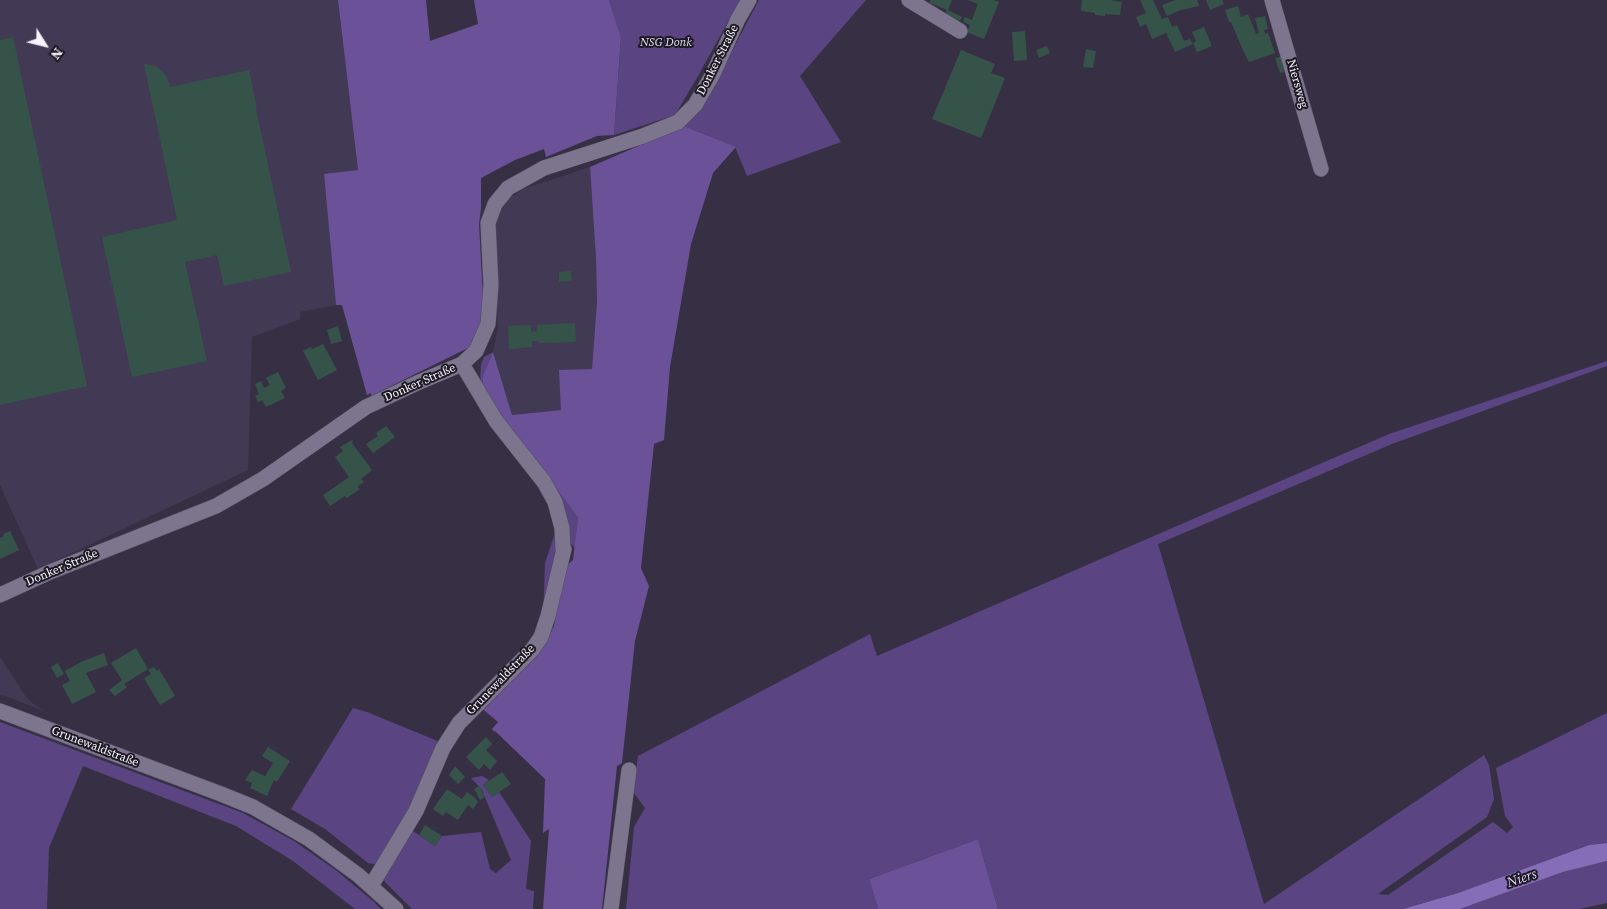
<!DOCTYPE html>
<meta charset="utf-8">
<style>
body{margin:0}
#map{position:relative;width:1607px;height:909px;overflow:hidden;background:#373045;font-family:"Source Serif 4",serif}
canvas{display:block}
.north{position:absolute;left:20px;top:20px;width:50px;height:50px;-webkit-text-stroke:4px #1d1a24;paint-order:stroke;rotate:126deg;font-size:14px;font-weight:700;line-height:20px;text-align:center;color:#f6f3fe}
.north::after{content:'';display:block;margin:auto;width:18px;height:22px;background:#f6f3fe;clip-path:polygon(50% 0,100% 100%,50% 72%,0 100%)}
</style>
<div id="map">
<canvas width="1607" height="909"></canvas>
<div class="north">N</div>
</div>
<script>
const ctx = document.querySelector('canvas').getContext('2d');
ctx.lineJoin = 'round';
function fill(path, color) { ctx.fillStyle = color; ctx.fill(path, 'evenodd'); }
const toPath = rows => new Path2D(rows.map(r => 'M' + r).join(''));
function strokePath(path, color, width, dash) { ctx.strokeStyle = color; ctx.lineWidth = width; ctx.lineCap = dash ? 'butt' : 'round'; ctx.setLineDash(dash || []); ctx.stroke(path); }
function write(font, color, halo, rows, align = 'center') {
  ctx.font = font + ' "Source Serif 4",serif'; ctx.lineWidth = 4; ctx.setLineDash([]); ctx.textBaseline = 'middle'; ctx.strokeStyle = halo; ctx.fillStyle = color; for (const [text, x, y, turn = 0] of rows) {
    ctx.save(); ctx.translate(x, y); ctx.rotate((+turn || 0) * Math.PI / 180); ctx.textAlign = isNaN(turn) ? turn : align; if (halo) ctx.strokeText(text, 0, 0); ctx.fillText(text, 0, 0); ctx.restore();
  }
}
const built = toPath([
 [0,0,338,0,358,170,324,175,336,305,300,312,300,319,252,337,248,470,38,569,0,485],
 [590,167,596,258,597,301,592,369,561,410,512,415,493,352,498,328,493,231,496,218,509,199,523,189],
 [0,657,28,700,44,711,0,694]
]);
const green = toPath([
 [609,0,740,0,698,76,675,115,614,135,621,39],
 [759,0,866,0,800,76,841,142,747,176,735,147,684,126,715,83],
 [493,352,483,375,483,385,486,395,578,516,575,548,569,542,557,498,547,480,499,418,486,395,480,384,481,364,484,357],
 [1607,361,1607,366,1392,444,1158,544,1264,904,1484,755,1489,765,1494,799,1487,817,1378,894,1388,895,1493,822,1507,833,1513,827,1505,816,1496,768,1607,713,1607,843,1589,845,1458,893,1403,909,998,909,978,839,869,879,878,909,626,909,634,827,645,808,633,792,638,756,870,634,877,656,1389,434],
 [558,524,560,549,543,622,545,563],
 [479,699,380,862,374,864,368,863,325,829,291,809,353,708,367,712,440,742],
 [0,722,243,813,294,841,337,871,373,901,381,909,355,909,293,861,236,826,83,766,49,848,47,909,0,909],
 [482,776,489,780,483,785,492,797,499,792,531,841,526,889,534,891,533,909,412,909,385,882,382,875,410,829,435,846,442,836,481,832,490,869,496,873,511,860,482,790,471,778],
 [1607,861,1607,903,1579,909,1460,909,1563,872]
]);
const forest = toPath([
 [338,0,426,0,430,41,478,24,474,0,609,0,621,38,614,135,597,136,546,157,544,149,515,160,481,178,481,209,479,224,484,314,472,346,371,396,371,393,367,395,342,305,336,305,324,174,358,170],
 [684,126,736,147,713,173,691,244,670,367,664,440,654,444,641,568,649,586,635,641,622,763,617,766,602,909,543,909,549,829,543,833,545,779,495,731,494,732,492,729,498,722,479,706,537,652,543,648,554,626,560,584,565,567,573,560,578,517,486,395,483,385,483,375,493,352,512,415,561,410,559,370,592,369,597,301,596,258,590,167],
 [978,839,998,909,878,909,869,879]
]);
const water = toPath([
 [1607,843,1607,861,1563,872,1460,909,1403,909,1458,893,1589,845]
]);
const building = toPath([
 [930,0,952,0,948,10,962,17,960,21,945,15,947,10,930,3],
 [968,0,993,0,999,2,984,39,967,32,970,25,963,22,965,17,972,20,978,4],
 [1082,0,1111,0,1122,2,1120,15,1105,14,1105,16,1095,15,1095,13,1081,11],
 [1140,0,1153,0,1162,19,1168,17,1172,27,1177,25,1184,41,1190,39,1193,44,1175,52,1166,33,1152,39,1146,24,1140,27,1136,17,1146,13],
 [1175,0,1197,0,1199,6,1181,10,1167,16,1162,5],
 [1206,0,1222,0,1224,4,1210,10],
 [1238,6,1241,17,1248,14,1256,34,1259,33,1255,18,1265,16,1268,29,1264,30,1265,34,1268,33,1275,53,1249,62,1242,48,1231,22,1229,22,1225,10],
 [1204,27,1212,46,1197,52,1193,43,1196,41,1192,32],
 [1025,31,1027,60,1014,61,1012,32],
 [13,37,87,386,0,405,0,40],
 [1047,46,1050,53,1039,58,1036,50],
 [1086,49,1096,51,1093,68,1083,67],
 [961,50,995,64,991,73,1005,78,981,138,932,119],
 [1283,56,1287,68,1283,69,1284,72,1280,73,1275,58],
 [144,64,155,66,162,71,167,77,170,87,249,70,257,108,256,109,291,272,224,286,217,255,185,262,207,361,132,377,102,237,177,220],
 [571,271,572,281,559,282,559,272],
 [575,323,576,342,538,343,538,341,532,341,532,347,509,349,508,326,531,325,531,332,537,331,537,325],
 [338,326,342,341,331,344,327,330],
 [323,344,337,370,318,380,303,351,311,347,312,349],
 [278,372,286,388,281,391,285,398,266,407,262,400,258,402,255,396,259,394,255,384,261,381,264,388,270,385,266,378],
 [386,426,395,437,373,453,366,444,378,436,376,433],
 [352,440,353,442,352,443,372,470,361,479,364,482,357,487,360,489,347,498,345,496,330,506,323,495,349,477,335,457,343,451,340,447],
 [10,531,19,550,0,559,0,538,4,536,3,534],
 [136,648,148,669,124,684,127,687,115,696,109,690,122,680,111,663],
 [104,653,108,665,86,673,96,692,72,704,62,685,70,681,65,671,81,662],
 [58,663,64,674,57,678,51,667],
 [154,667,157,671,159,669,175,696,160,705,144,678,151,674,148,670],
 [486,737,492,744,486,750,497,761,490,770,484,764,479,770,466,757],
 [268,747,290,761,277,782,274,780,267,796,250,788,252,783,245,780,252,770,265,776,273,763,262,756],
 [455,766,465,777,458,784,449,775],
 [502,772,511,784,492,797,483,785],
 [479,786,485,797,480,800,474,789],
 [447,789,462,799,467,792,475,798,478,802,473,809,468,805,458,820,446,812,443,816,433,809],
 [425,825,442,836,435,846,419,835]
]);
const street = toPath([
 [909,0,960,31],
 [1272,0,1321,169],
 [0,711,221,794,253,807,309,839,358,875,396,909],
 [371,886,416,811,443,748,459,723,532,650,541,637,548,616,564,549,563,549,562,528,555,502,544,482,496,421,462,364],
 [611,909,629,770]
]);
const secondary = toPath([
 [0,595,50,572,216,506,263,479,366,407,417,383,462,364,476,351,488,324,491,285,488,223,495,204,508,188,544,168,643,136,678,122,695,105,713,74,738,19,749,0]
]);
const parkNames = [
 ["NSG Donk",666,43]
];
const streetNames = [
 ["Donker Straße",718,60,-63],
 ["Niersweg",1297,84,74],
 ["Donker Straße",420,383,-24],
 ["Donker Straße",62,568,-23],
 ["Grunewaldstraße",501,680,-46],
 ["Grunewaldstraße",95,747,21]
];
const waterNames = [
 ["Niers",1522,879,-19]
];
fill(built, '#423a54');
fill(green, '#5a4481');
fill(forest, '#6a5198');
fill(water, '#866db7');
fill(building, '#365349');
strokePath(street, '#524d5e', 16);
strokePath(secondary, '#524d5e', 16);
strokePath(street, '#7c758d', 15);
strokePath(secondary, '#7c758d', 15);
write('italic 12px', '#e2ddf1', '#1d1a24', parkNames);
write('12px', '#f6f3fe', '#1d1a24', streetNames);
write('italic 14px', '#dcd0f9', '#1d1a24', waterNames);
</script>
